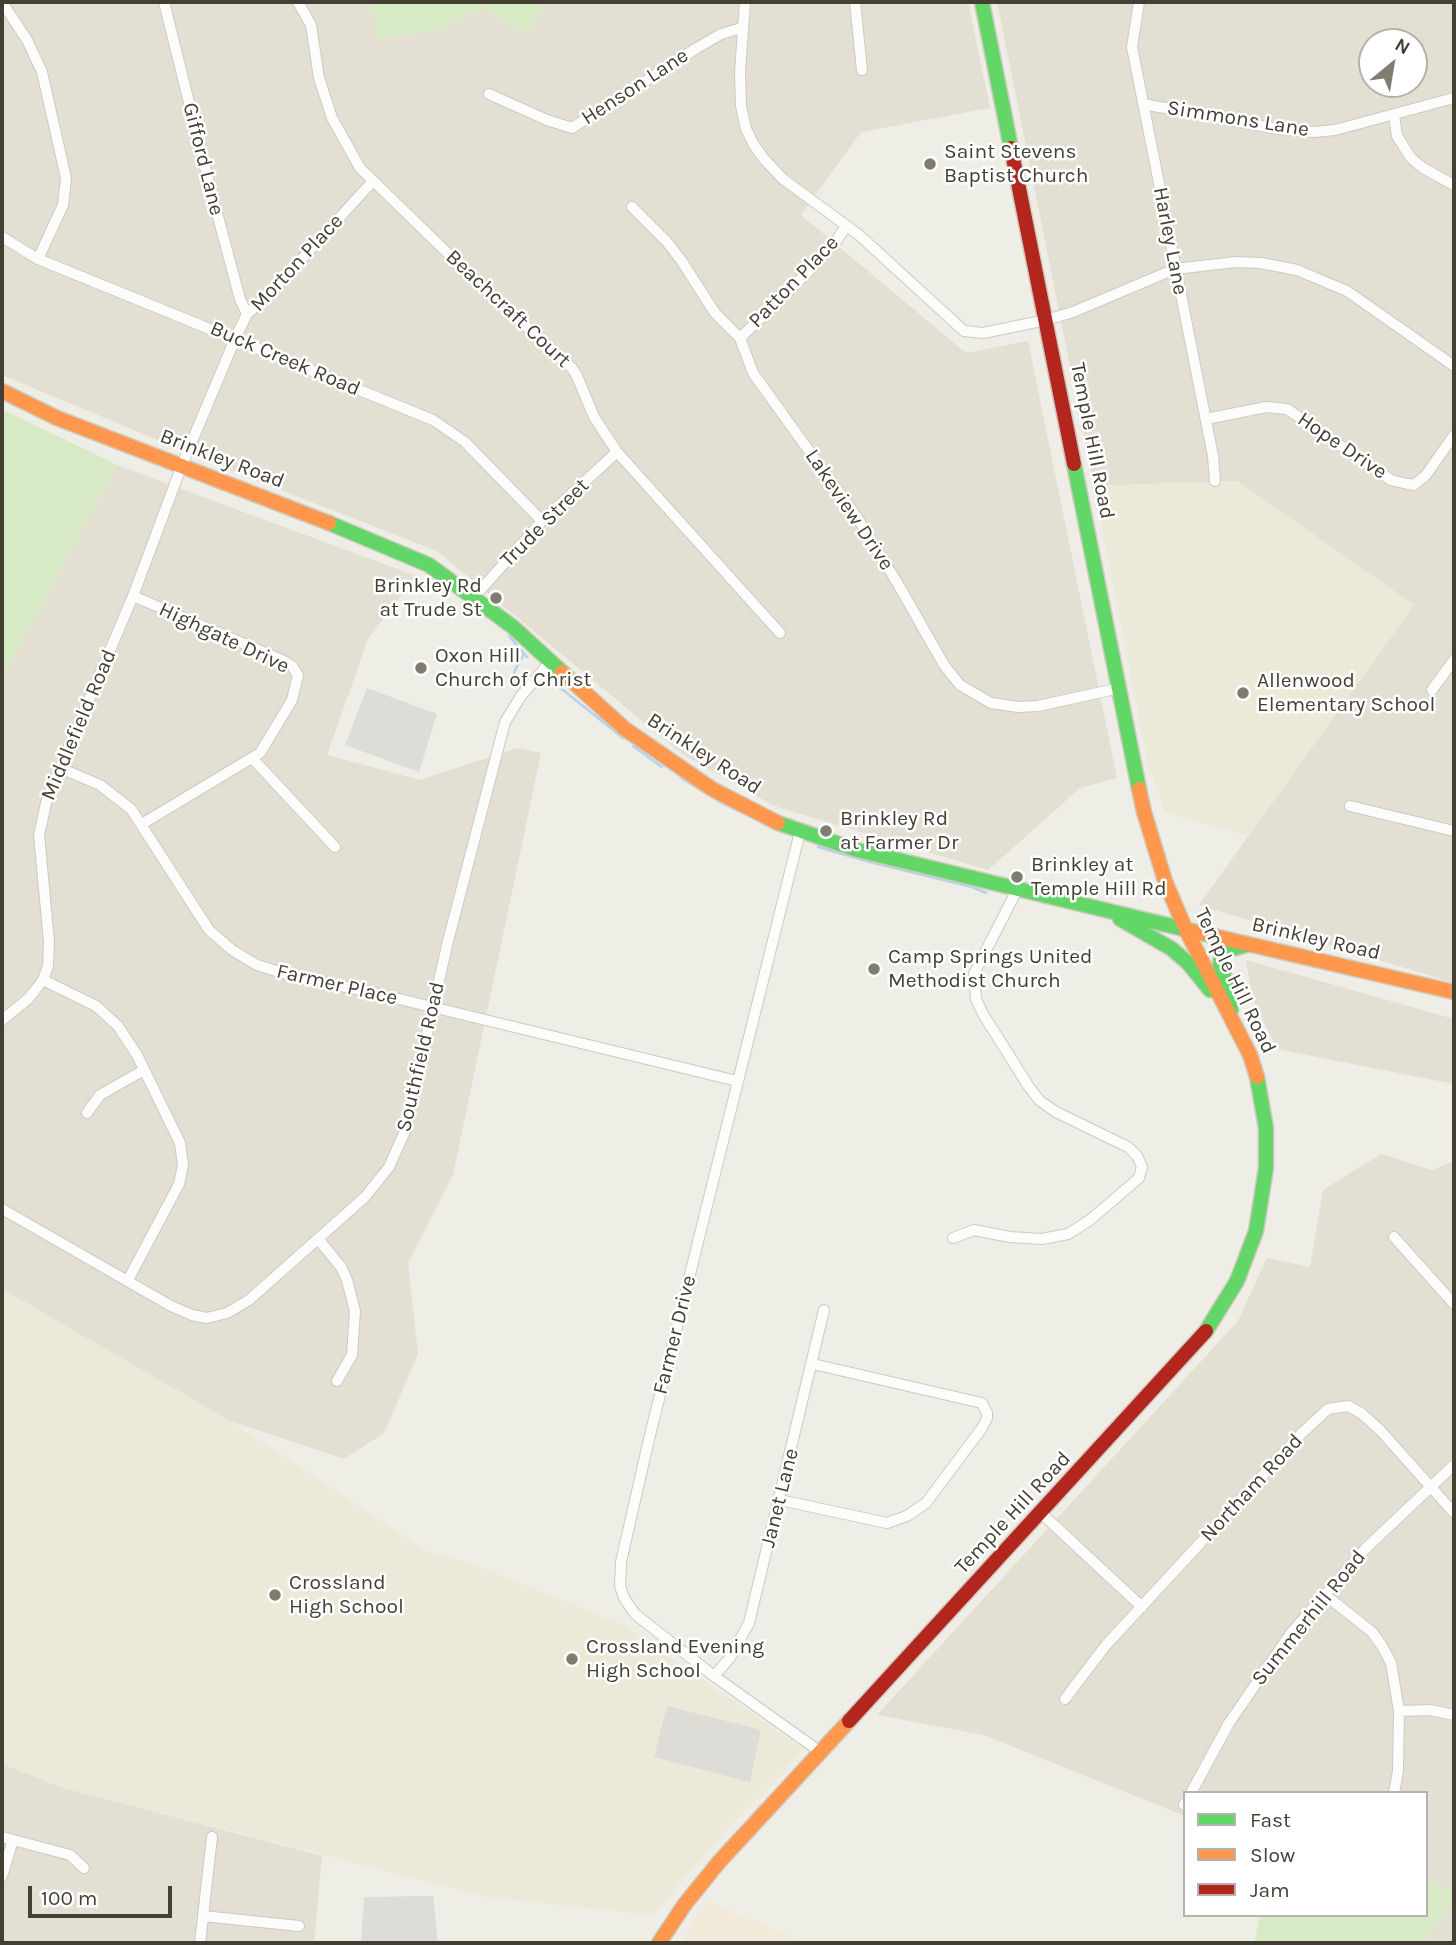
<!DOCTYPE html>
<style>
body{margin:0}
#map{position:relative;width:1456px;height:1945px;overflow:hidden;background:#eeede6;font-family:Karla,sans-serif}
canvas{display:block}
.frame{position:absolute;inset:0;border:4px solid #433f33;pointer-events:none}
.legend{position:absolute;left:1183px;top:1791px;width:245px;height:126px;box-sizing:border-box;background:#fff;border:2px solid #b4b2ad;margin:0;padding:9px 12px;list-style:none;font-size:21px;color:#433f33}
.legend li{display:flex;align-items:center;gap:14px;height:35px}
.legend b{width:35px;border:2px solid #b4b2ad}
.north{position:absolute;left:1358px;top:28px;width:70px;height:70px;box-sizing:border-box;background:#fff;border:2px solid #b4b2ad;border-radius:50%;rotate:30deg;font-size:19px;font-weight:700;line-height:28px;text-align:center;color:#433f33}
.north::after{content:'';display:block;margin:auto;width:24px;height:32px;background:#7f7c72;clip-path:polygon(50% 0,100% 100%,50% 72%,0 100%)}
.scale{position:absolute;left:28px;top:1886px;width:144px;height:32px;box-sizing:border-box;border:4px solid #433f33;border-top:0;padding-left:9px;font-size:21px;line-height:24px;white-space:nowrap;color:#433f33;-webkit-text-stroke:5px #fff;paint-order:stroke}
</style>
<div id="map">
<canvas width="1456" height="1945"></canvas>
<div class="frame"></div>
<ul class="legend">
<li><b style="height:9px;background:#63d668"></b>Fast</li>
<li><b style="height:9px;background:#ff974d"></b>Slow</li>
<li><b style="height:9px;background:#b3261e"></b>Jam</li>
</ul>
<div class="north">N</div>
<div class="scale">100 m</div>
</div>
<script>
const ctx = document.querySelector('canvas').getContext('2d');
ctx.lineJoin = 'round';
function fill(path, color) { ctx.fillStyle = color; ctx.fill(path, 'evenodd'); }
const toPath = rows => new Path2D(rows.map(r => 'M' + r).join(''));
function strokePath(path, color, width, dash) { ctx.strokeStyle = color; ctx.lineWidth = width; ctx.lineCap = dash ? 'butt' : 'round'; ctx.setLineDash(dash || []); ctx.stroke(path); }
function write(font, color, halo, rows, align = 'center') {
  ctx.font = font + ' Karla,sans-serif'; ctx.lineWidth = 5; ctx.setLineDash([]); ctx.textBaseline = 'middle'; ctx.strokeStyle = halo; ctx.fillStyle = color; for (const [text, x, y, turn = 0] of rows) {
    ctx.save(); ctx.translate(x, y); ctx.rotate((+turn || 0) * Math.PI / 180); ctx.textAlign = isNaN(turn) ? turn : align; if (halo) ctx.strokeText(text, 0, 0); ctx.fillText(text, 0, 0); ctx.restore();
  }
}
const residential = toPath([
 [2,2,369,2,379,39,435,31,483,8,527,34,545,2,968,2,990,108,861,132,801,215,966,353,1028,341,1117,778,1080,788,988,870,774,806,682,754,437,551,227,469,2,375],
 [997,2,1454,2,1454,983,1199,905,1414,605,1237,481,1094,486],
 [1372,42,1414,42,1414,84,1372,84],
 [117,465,416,576,368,639,327,755,420,780,517,748,541,753,453,1175,408,1263,418,1354,384,1433,344,1459,230,1421,2,1289,2,679],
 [1246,960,1454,1019,1454,1084,1277,1049,1252,998],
 [1381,1154,1432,1170,1454,1161,1454,1890,1426,1883,1426,1793,1185,1793,1185,1816,984,1735,877,1715,1238,1321,1267,1258,1310,1267,1323,1190],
 [2,1764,64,1788,322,1856,314,1943,2,1943],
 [1454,1896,1454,1943,1427,1943]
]);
const commercial = toPath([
 [707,1901,807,1943,681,1943]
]);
const education = toPath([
 [1237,481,1414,605,1248,836,1165,812,1148,763,1094,486],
 [2,1289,230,1421,424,1550,474,1565,623,1625,803,1749,782,1774,724,1832,653,1915,488,1897,64,1788,2,1764]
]);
const green = toPath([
 [369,2,545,2,527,34,483,8,435,31,378,39],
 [2,409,117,465,2,679],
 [1426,1883,1454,1890,1454,1896,1427,1943,1254,1943,1260,1915,1426,1915]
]);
const parking = toPath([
 [367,688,437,714,419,772,345,745],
 [667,1706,761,1730,750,1782,654,1757],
 [433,1896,438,1943,361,1943,364,1897]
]);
const stream = toPath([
 [509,636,527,657],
 [558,686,623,738],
 [520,687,514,678,515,670,524,654],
 [633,746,662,767],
 [681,778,709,795],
 [718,801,785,833],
 [818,847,874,863,972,887,986,893]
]);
const street = toPath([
 [2,2,27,40,42,72,66,178,63,205,38,259],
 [164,2,209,183,240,299,247,314],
 [298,2,311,25,319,78,332,118,360,168,468,273,572,368,577,376,594,417,617,452,780,633],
 [745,2,740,72,741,106,746,129,754,145,764,159,783,179,859,235,964,331,983,333,1046,320,1073,312,1175,269,1236,262,1261,263,1297,270,1347,291,1454,366],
 [855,2,862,70],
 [1139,2,1132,47,1213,456,1215,481],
 [489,94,547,120,572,128,697,48,721,34,742,28],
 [1143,104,1278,129,1314,132,1335,130,1454,98],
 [1394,115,1397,136,1411,158,1423,168,1454,185],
 [632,207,667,242,681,260,715,313,740,338,753,373,858,519,898,584,944,665,960,685,991,703,1018,707,1038,706,1120,688],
 [2,237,38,259,433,420,465,442,542,521],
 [740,338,808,272,837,240,846,226],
 [1206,419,1266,407,1287,409,1391,480,1408,484,1414,485,1426,475,1454,435],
 [133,596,284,661,292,666,298,675,292,700,260,753,142,824],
 [475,596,542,521,617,452],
 [1432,690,1454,660],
 [253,759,335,847],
 [60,768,100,785,131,809,209,930,232,950,257,965,299,978,362,990,737,1081],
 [1350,806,1454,831],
 [800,832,649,1439,621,1562,620,1586,624,1598,635,1614,714,1676,819,1751],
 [43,980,96,1006,118,1026,137,1055,180,1143,183,1165,179,1184,128,1280],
 [2,1020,29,998,43,980,48,966,49,942,39,835,47,799,133,596,182,465,235,339,247,314,269,295,372,182],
 [87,1113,100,1095,144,1070],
 [2,1209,171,1306,192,1315,207,1318,227,1313,249,1300,365,1197,389,1167,405,1131,448,941,505,722,521,696,550,662],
 [1394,1237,1454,1304],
 [953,1238,974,1230,1010,1237,1042,1239,1068,1234,1090,1220,1139,1178,1142,1167,1137,1156,1128,1147,1056,1112,1040,1101,1029,1087,983,1014,976,999,974,974,1017,890],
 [319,1240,341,1267,347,1280,355,1311,352,1355,337,1381],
 [780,1500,887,1523,907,1516,926,1503,982,1428,987,1418,987,1413,982,1403,813,1364],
 [1041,1513,1142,1607],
 [1324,1594,1372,1632,1382,1646,1391,1663,1399,1711,1398,1771,1394,1793],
 [714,1676,729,1659,749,1623,824,1310],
 [1065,1699,1106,1645,1302,1433,1328,1409,1348,1406,1361,1413,1380,1430,1454,1513],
 [1399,1711,1430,1710,1454,1715],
 [1191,1793,1229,1723,1291,1633,1365,1549,1454,1465],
 [1184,1805,1185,1803],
 [2,1837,70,1855,84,1868],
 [2,1876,13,1840],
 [203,1916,299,1926],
 [200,1943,212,1837]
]);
const fast = toPath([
 [982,2,1011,148],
 [1074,464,1139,789],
 [329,523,429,565,513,627,562,672],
 [778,823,857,850,1192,931],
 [1120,919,1172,949,1188,963,1210,990],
 [1231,1010,1230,992,1220,965,1221,956,1225,951,1246,945],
 [1206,1331,1237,1281,1256,1231,1266,1168,1266,1128,1257,1077]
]);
const slow = toPath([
 [2,391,57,418,329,523],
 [562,672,625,729,712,789,778,823],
 [1139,789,1144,812,1165,881,1185,928,1250,1055,1257,1077],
 [1192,931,1454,992],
 [659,1943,685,1904,719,1862,849,1721]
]);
const jam = toPath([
 [1011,148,1074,464],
 [849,1721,1206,1331]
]);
const markers = [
 [930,164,7,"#7f7c72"],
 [496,598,7,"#7f7c72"],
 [421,668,7,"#7f7c72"],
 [1243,693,7,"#7f7c72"],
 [826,831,7,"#7f7c72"],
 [1017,877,7,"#7f7c72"],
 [874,969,7,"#7f7c72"],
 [275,1595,7,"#7f7c72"],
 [572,1659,7,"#7f7c72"]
];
const streetNames = [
 ["Henson Lane",635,87,-33],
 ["Simmons Lane",1238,119,9],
 ["Gifford Lane",203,159,76],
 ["Harley Lane",1170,241,79],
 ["Morton Place",297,263,-47],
 ["Patton Place",794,282,-46],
 ["Beachcraft Court",508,309,43],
 ["Buck Creek Road",285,359,23],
 ["Temple Hill Road",1092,441,79],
 ["Hope Drive",1342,446,34],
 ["Brinkley Road",222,459,21],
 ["Lakeview Drive",849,510,56],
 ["Trude Street",545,523,-45],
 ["Highgate Drive",224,638,25],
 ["Middlefield Road",79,725,-67],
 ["Brinkley Road",704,754,33],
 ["Brinkley Road",1316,939,13],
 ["Temple Hill Road",1235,981,64],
 ["Farmer Place",337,985,13],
 ["Southfield Road",421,1057,-77],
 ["Farmer Drive",675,1335,-76],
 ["Northam Road",1252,1488,-47],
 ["Janet Lane",780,1498,-76],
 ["Temple Hill Road",1013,1513,-47],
 ["Summerhill Road",1309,1618,-51]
];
const poiNames = [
 ["Saint Stevens",944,152],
 ["Baptist Church",944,176],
 ["Brinkley Rd",482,586,"right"],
 ["at Trude St",482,610,"right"],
 ["Oxon Hill",435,656],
 ["Church of Christ",435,680],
 ["Allenwood",1257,681],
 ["Elementary School",1257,705],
 ["Brinkley Rd",840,819],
 ["at Farmer Dr",840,843],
 ["Brinkley at",1031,865],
 ["Temple Hill Rd",1031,889],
 ["Camp Springs United",888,957],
 ["Methodist Church",888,981],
 ["Crossland",289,1583],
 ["High School",289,1607],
 ["Crossland Evening",586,1647],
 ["High School",586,1671]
];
fill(residential, '#e3dfd3');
fill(commercial, '#f2ead8');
fill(education, '#ece9d8');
fill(green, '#d8eac5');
fill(parking, '#dddcd6');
strokePath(stream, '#b5d2ed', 2.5);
strokePath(street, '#cccac4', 12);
strokePath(fast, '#cecbbd', 17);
strokePath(slow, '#cecbbd', 17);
strokePath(jam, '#cecbbd', 17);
strokePath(street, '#fcfcfb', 10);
strokePath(fast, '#63d668', 14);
strokePath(slow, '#ff974d', 14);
strokePath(jam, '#b3261e', 14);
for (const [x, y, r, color] of markers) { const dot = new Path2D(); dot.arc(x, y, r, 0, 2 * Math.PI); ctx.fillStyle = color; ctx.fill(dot); strokePath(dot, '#fff', 2.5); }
write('21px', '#433f33', '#fff', streetNames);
write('21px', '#433f33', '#fff', poiNames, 'left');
</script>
